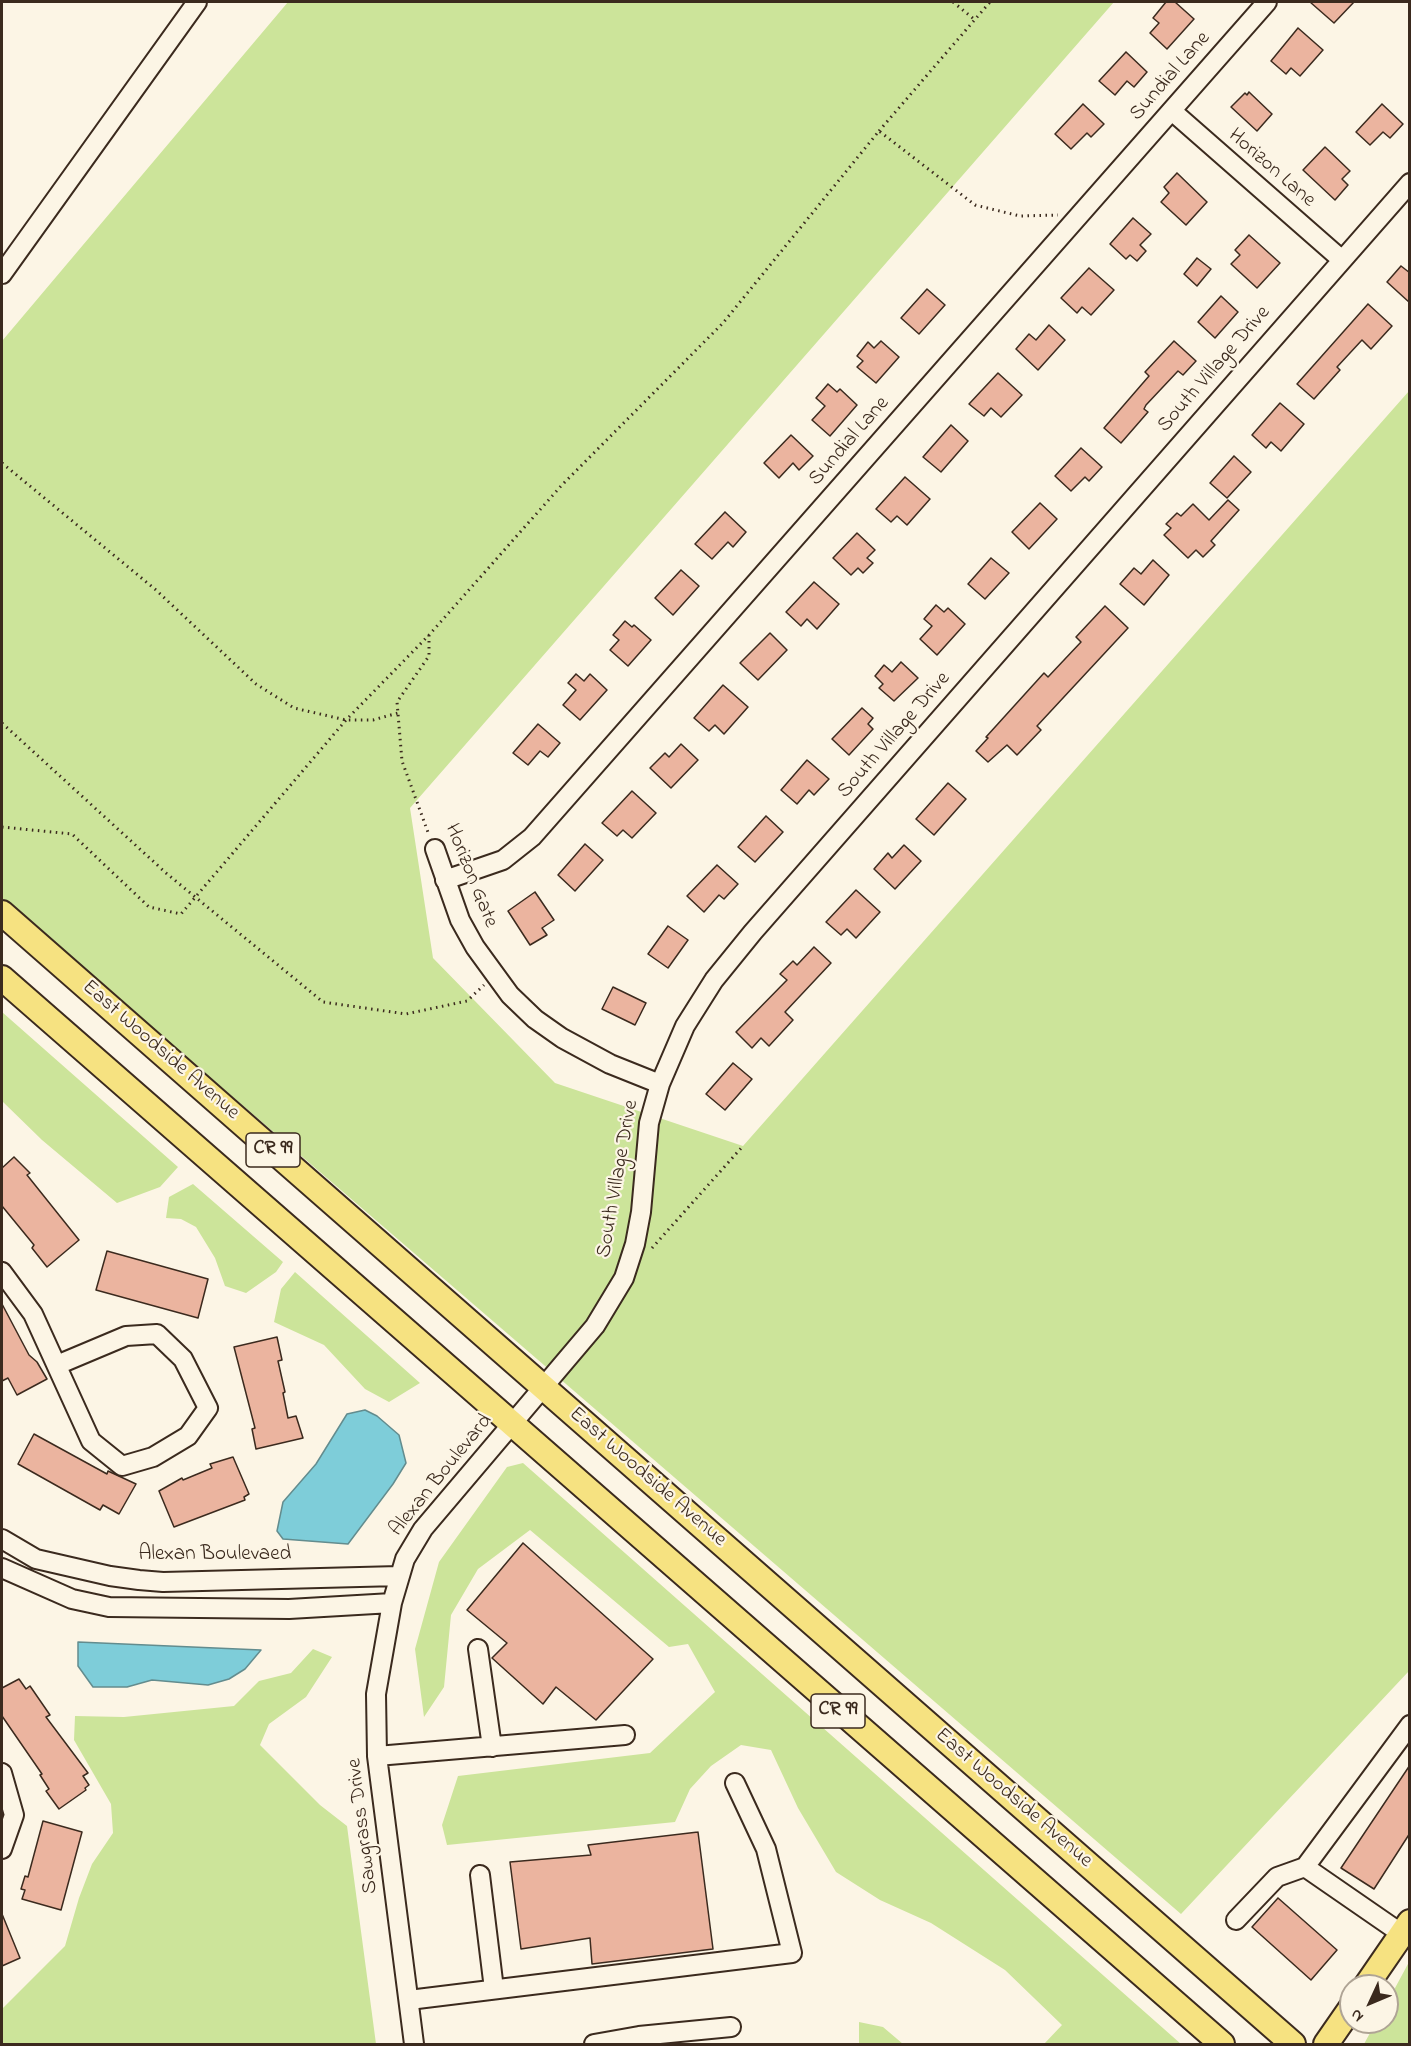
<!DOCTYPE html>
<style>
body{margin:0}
#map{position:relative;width:1411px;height:2046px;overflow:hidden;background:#fcf5e5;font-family:"Indie Flower",sans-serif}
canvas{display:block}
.frame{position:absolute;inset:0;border:3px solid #3b2a1e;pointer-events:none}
.north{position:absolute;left:1339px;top:1974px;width:60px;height:60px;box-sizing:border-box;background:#fcf5e5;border:2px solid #afa495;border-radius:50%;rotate:226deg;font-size:16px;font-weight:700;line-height:24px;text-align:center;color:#3b2a1e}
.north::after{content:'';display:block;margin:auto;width:21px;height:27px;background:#3b2a1e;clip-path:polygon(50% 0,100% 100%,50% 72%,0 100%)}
</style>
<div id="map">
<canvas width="1411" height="2046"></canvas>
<div class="frame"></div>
<div class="north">N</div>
</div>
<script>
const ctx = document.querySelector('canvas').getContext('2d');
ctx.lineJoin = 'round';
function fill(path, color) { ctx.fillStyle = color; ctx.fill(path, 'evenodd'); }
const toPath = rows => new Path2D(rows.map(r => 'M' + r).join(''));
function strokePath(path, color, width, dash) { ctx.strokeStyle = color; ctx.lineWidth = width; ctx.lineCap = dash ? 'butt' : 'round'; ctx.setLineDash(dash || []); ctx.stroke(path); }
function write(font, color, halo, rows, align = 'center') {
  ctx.font = font + ' "Indie Flower",sans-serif'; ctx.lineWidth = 4.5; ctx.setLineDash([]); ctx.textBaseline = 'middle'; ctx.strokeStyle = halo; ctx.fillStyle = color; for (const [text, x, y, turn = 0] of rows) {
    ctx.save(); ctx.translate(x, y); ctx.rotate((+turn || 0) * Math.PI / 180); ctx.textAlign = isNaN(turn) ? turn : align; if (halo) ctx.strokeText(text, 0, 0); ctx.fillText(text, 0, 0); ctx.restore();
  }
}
const green = toPath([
 [288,2,1114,2,410,808,433,958,555,1083,743,1146,1409,391,1409,1671,1181,1914,2,898,2,341],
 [2,1012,178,1167,160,1187,117,1203,42,1140,2,1101],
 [193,1184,283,1262,276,1272,246,1293,225,1286,215,1258,196,1227,181,1219,166,1218,169,1197],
 [295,1272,420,1383,389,1402,365,1389,324,1345,274,1322,281,1289],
 [523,1463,1181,2044,1044,2044,1062,2025,1005,1970,931,1923,880,1900,836,1872,798,1808,771,1750,741,1745,711,1766,690,1789,675,1822,447,1845,442,1825,458,1776,650,1753,715,1692,688,1644,669,1647,530,1530,478,1569,451,1615,444,1687,424,1717,415,1649,439,1562,507,1467],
 [313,1649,332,1657,306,1697,269,1724,260,1745,320,1805,347,1826,376,2044,2,2044,2,2009,65,1946,79,1898,92,1864,113,1833,111,1804,74,1740,75,1716,124,1717,234,1706,259,1681,291,1673],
 [1409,1962,1409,2044,1364,2044,1376,2022,1387,2022,1387,2003],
 [859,2022,883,2027,903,2044,859,2044]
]);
const water = toPath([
 [365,1410,377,1416,399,1435,406,1463,393,1484,348,1544,283,1539,277,1531,283,1502,316,1464,347,1414,365,1410],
 [78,1642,261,1650,245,1669,229,1679,208,1685,152,1680,127,1687,93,1687,78,1666,78,1642]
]);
const building = toPath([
 [1166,2,1175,2,1194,19,1167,49,1150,33,1159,23,1153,18,1166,2],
 [1310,2,1354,2,1334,23,1310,2],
 [1298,28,1323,50,1300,76,1291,68,1286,74,1271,61,1298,28],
 [1126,52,1147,72,1134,87,1127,81,1115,95,1099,81,1126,52],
 [1249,92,1272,114,1257,131,1231,107,1245,93,1247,95,1249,92],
 [1083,104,1104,124,1091,137,1087,133,1071,149,1055,134,1083,104],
 [1382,104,1403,124,1390,138,1383,132,1370,145,1356,132,1382,104],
 [1325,147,1350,171,1342,179,1348,185,1335,200,1303,170,1325,147],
 [1177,173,1207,202,1186,225,1161,202,1169,193,1164,187,1177,173],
 [1133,218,1151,234,1140,245,1146,251,1137,261,1130,255,1126,259,1110,244,1133,218],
 [1249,235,1280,263,1257,288,1231,264,1240,255,1235,250,1249,235],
 [1197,258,1211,269,1197,286,1184,274,1197,258],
 [1401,266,1410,273,1410,303,1387,282,1401,266],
 [1089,268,1114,290,1091,315,1082,307,1077,313,1061,298,1089,268],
 [927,289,945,305,919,334,901,318,927,289],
 [1221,296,1238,312,1215,338,1198,322,1221,296],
 [1368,304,1392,326,1371,349,1362,340,1337,367,1340,370,1314,399,1297,384,1368,304],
 [1049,325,1065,340,1038,370,1016,349,1029,334,1036,340,1049,325],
 [881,341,899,357,876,383,857,367,863,361,857,356,868,342,874,348,881,341],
 [1174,341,1196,361,1183,375,1178,371,1146,405,1144,409,1148,412,1121,443,1104,428,1149,376,1145,372,1174,341],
 [998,373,1022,395,1001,417,991,408,984,416,969,404,998,373],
 [828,384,837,392,840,389,857,405,830,436,812,420,825,406,816,398,828,384],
 [1280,403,1304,424,1281,451,1271,442,1266,448,1252,435,1280,403],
 [951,425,968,441,941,472,923,457,951,425],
 [791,435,813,456,799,470,793,463,779,478,764,463,791,435],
 [1081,448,1102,467,1089,481,1085,477,1071,491,1055,476,1081,448],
 [1234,456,1251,472,1227,498,1210,483,1234,456],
 [905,477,930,499,907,525,897,516,891,522,876,509,905,477],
 [1228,500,1239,510,1211,541,1215,545,1203,557,1196,550,1188,558,1164,535,1171,528,1166,524,1177,513,1181,516,1193,504,1209,520,1228,500],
 [1040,503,1057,519,1029,549,1012,532,1040,503],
 [725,512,746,532,733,547,728,542,712,559,695,544,725,512],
 [857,533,875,550,867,558,873,563,863,573,858,568,851,575,833,558,857,533],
 [991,558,1009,573,985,599,968,584,991,558],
 [1153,560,1169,575,1144,605,1120,584,1134,568,1141,574,1153,560],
 [681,570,699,586,673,615,655,598,681,570],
 [814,582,839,604,817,629,807,619,801,626,786,612,814,582],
 [936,605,944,612,948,608,965,624,937,655,920,639,932,626,924,619,936,605],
 [1105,606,1128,628,1037,726,1041,730,1017,755,1007,745,988,762,976,751,988,738,986,737,1044,673,1048,677,1081,642,1076,637,1105,606],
 [625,621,632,627,634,625,651,640,628,666,610,650,619,640,613,635,625,621],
 [770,633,787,650,758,680,740,663,770,633],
 [901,662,918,678,894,701,879,688,883,684,875,676,884,665,892,672,901,662],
 [576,674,584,681,590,674,607,690,580,720,563,705,576,690,568,683,576,674],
 [723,685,748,707,724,734,715,725,709,731,694,718,723,685],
 [862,708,873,718,868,724,873,729,849,755,832,739,862,708],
 [538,724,560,743,548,757,540,751,528,765,513,753,538,724],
 [681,744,698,760,671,788,650,768,665,753,669,757,681,744],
 [807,760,829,779,814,795,809,790,797,804,781,790,807,760],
 [948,783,966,799,934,835,916,819,948,783],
 [632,791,656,813,632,838,623,830,617,836,602,823,632,791],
 [766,816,783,832,755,862,738,847,766,816],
 [585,844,603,860,575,891,558,875,585,844],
 [904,845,921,861,895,889,874,869,888,853,892,858,904,845],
 [717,865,738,884,724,899,719,895,704,912,687,896,717,865],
 [856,890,880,912,856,938,847,929,841,935,826,922,856,890],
 [535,892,554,920,542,928,547,935,530,945,508,911,535,892],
 [668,926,688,940,668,968,648,954,668,926],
 [814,947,831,963,785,1012,793,1020,769,1046,761,1038,752,1048,736,1032,787,980,780,974,793,961,797,965,814,947],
 [613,987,646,1003,635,1025,602,1009,613,987],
 [733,1063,752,1079,725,1110,706,1094,733,1063],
 [14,1157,30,1173,27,1175,79,1240,47,1267,32,1248,34,1245,2,1206,2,1168,14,1157],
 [107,1251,208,1279,198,1318,96,1290,107,1251],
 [2,1304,29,1355,37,1362,47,1379,17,1395,8,1378,2,1381,2,1304],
 [277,1337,282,1360,278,1361,285,1392,283,1393,288,1418,296,1416,303,1438,256,1449,252,1429,255,1428,234,1347,277,1337],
 [34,1434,107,1474,108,1471,136,1484,119,1514,103,1505,100,1510,18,1464,34,1434],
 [233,1457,249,1494,244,1497,245,1500,174,1527,159,1491,182,1478,183,1480,212,1468,210,1464,233,1457],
 [523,1543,653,1659,596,1720,556,1687,543,1704,492,1658,507,1643,467,1610,523,1543],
 [19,1679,26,1689,30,1686,50,1715,46,1717,88,1773,83,1776,89,1785,85,1788,86,1790,59,1809,46,1791,49,1789,40,1775,42,1774,2,1716,2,1688,19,1679],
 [1410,1765,1410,1833,1374,1889,1341,1868,1410,1765],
 [43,1821,82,1832,61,1910,22,1899,25,1890,21,1889,25,1876,28,1877,43,1821],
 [698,1832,713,1949,592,1964,590,1938,521,1949,510,1862,591,1855,588,1845,698,1832],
 [1278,1898,1337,1950,1311,1980,1252,1927,1278,1898],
 [2,1914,20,1958,2,1966,2,1914]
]);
const path = toPath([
 [953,2,974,19],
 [879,131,990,2],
 [2,463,156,590,256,684,294,708,346,720,373,720,398,713],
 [429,635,429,656,397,702,402,761,429,835],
 [2,723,166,873,323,1002,406,1014,467,1001,484,985],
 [2,827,72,834,149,907,181,914,346,720,429,635,561,486,723,323,879,131,975,205,1020,216,1058,215],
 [652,1248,743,1146]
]);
const minor = toPath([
 [1172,111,1342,260],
 [2,274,197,2],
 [435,849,460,920,475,947,510,995,535,1019,562,1038,610,1064,660,1084],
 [445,880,503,860,532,837,1267,2],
 [2,1272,33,1314,91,1441,122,1466,153,1457,188,1436,208,1408,183,1359,157,1334,126,1336,57,1365],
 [2,1539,36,1559,110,1576,139,1580,163,1582,399,1576],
 [2,1568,72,1599,109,1607,289,1609,392,1603],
 [478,1649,492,1747],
 [377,1756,625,1735],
 [2,1773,14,1815,2,1849],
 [480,1875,494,1989],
 [1236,1920,1277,1877,1305,1867],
 [1402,1934,1305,1867,1410,1725],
 [409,2000,792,1953,766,1849,735,1783],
 [414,2044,377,1756,376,1694,392,1603,405,1559,423,1529,595,1326,624,1278,635,1244,641,1212,649,1123,660,1084,685,1026,714,980,753,932,1410,183],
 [594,2044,639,2036,731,2027]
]);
const major = toPath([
 [2,913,1293,2044],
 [2,978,1222,2044],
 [1366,1986,1410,1922],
 [1326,2044,1351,2008]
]);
const shields = [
 [273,1150,54],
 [838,1711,54]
];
const shieldNames = [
 ["CR 99",273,1150],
 ["CR 99",838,1711]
];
const streetNames = [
 ["Sundial Lane",1171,77,-49],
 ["Horizon Lane",1271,169,41],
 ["South Village Drive",1215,370,-49],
 ["Sundial Lane",850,442,-49],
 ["South Village Drive",895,736,-49],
 ["Horizon Gate",470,876,68],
 ["East Woodside Avenue",160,1051,41],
 ["South Village Drive",619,1179,-80],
 ["Alexan Boulevard",442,1476,-51],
 ["East Woodside Avenue",647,1478,41],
 ["Alexan Boulevaed",215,1556],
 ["East Woodside Avenue",1013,1799,41],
 ["Sawgrass Drive",364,1826,-97]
];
fill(green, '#cce49a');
fill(water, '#7ecdd9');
strokePath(water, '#638c8e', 1.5);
fill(building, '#ebb49f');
strokePath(building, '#3b2a1e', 1.5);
strokePath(minor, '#3b2a1e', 22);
strokePath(major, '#3b2a1e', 28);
strokePath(path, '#3b2a1e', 3, [1.5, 4.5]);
strokePath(minor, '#fcf5e5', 18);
strokePath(major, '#f6e281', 24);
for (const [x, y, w] of shields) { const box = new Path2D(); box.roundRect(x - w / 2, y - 17, w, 34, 4.5); ctx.fillStyle = '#fcf5e5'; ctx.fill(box); strokePath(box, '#3b2a1e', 1.5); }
write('bold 20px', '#3b2a1e', null, shieldNames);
write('21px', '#3b2a1e', '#fcf5e5', streetNames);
</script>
